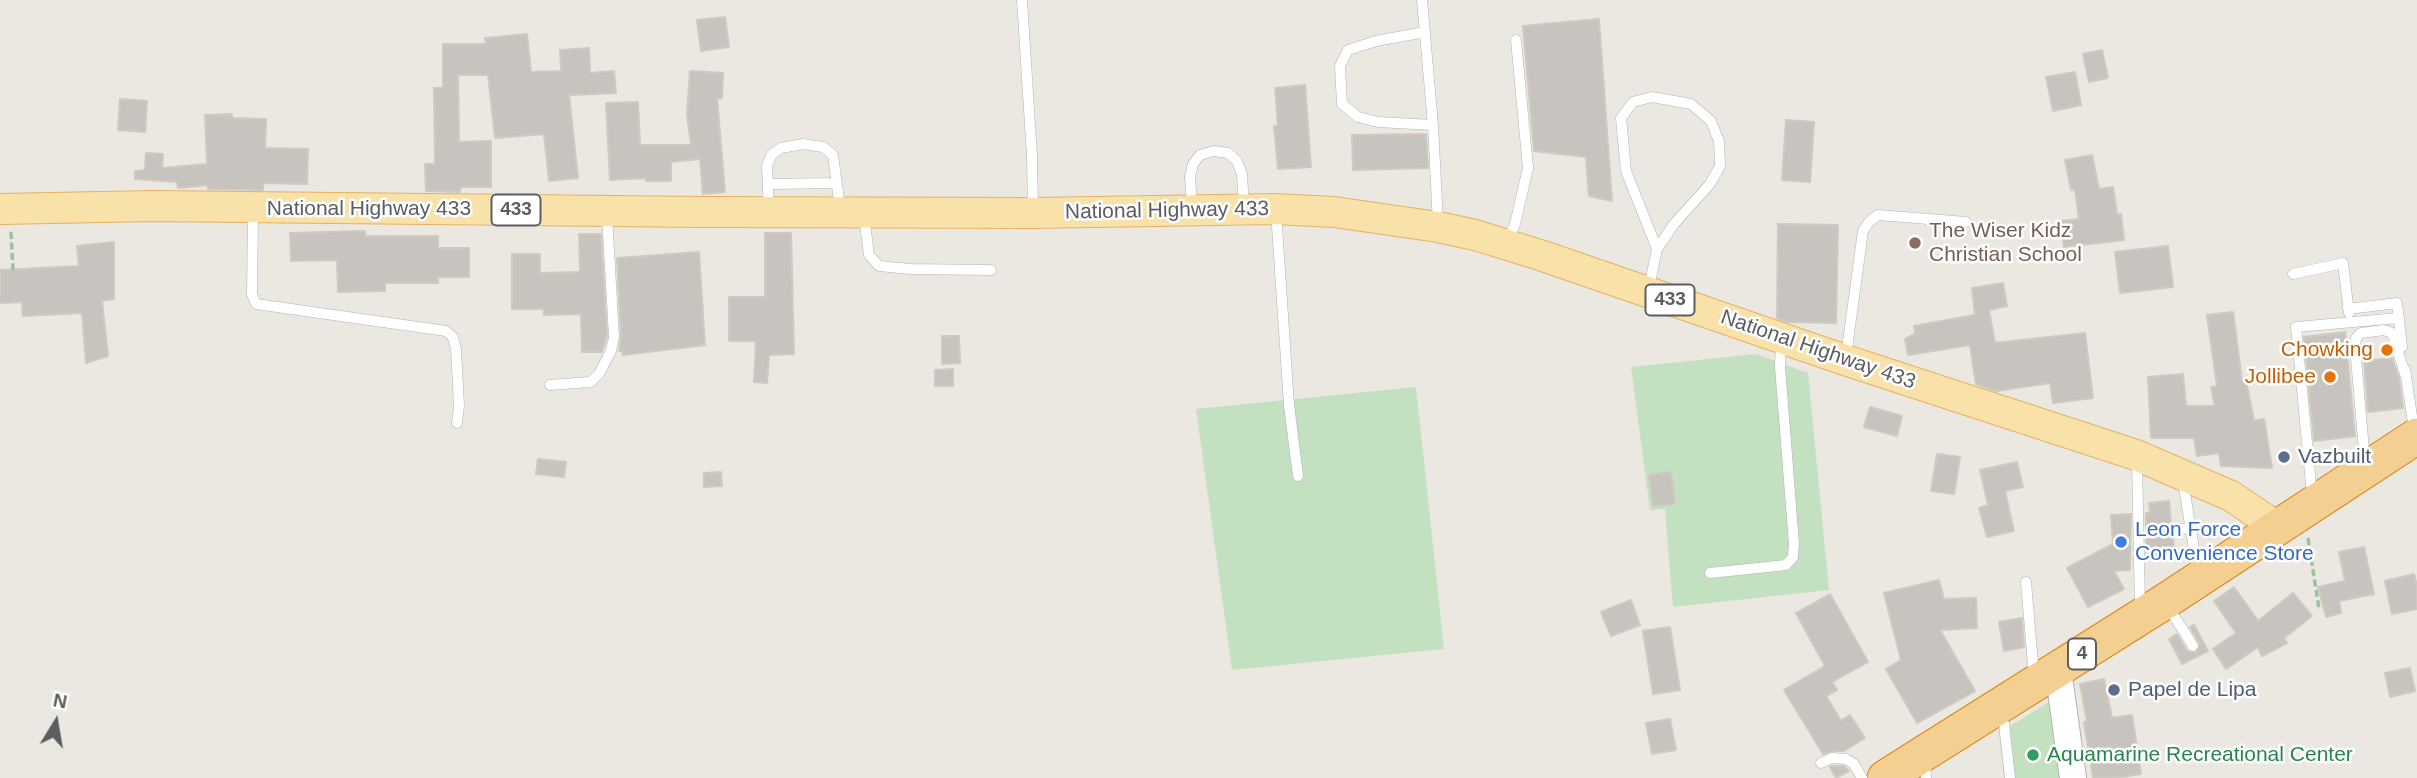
<!DOCTYPE html>
<style>
body{margin:0}
#map{position:relative;width:2417px;height:778px;overflow:hidden;background:#ebe8e1;font-family:Helvetica,sans-serif}
canvas{display:block}
.north{position:absolute;left:21px;top:687px;width:70px;height:70px;-webkit-text-stroke:5px #fff;paint-order:stroke;rotate:11deg;font-size:19px;font-weight:700;line-height:28px;text-align:center;color:#5a5e61}
.north::after{content:'';display:block;margin:auto;width:24px;height:32px;background:#5a5e61;clip-path:polygon(50% 0,100% 100%,50% 72%,0 100%)}
</style>
<div id="map">
<canvas width="2417" height="778"></canvas>
<div class="north">N</div>
</div>
<script>
const ctx = document.querySelector('canvas').getContext('2d');
ctx.lineJoin = 'round';
function fill(path, color) { ctx.fillStyle = color; ctx.fill(path, 'evenodd'); }
const toPath = rows => new Path2D(rows.map(r => 'M' + r).join(''));
function strokePath(path, color, width, dash) { ctx.strokeStyle = color; ctx.lineWidth = width; ctx.lineCap = dash ? 'butt' : 'round'; ctx.setLineDash(dash || []); ctx.stroke(path); }
function write(font, color, halo, rows, align = 'center') {
  ctx.font = font + ' Helvetica,sans-serif'; ctx.lineWidth = 5; ctx.setLineDash([]); ctx.textBaseline = 'middle'; ctx.strokeStyle = halo; ctx.fillStyle = color; for (const [text, x, y, turn = 0] of rows) {
    ctx.save(); ctx.translate(x, y); ctx.rotate((+turn || 0) * Math.PI / 180); ctx.textAlign = isNaN(turn) ? turn : align; if (halo) ctx.strokeText(text, 0, 0); ctx.fillText(text, 0, 0); ctx.restore();
  }
}
const green = toPath([
 [1756,354,1808,373,1829,590,1673,607,1665,509,1650,510,1631,367],
 [1416,387,1444,649,1232,670,1196,409],
 [2057,697,2067,778,2004,778,1999,733]
]);
const building = toPath([
 [725,17,729,47,701,51,697,20,725,17],
 [1599,19,1612,201,1589,196,1586,157,1534,151,1523,26,1599,19],
 [527,34,531,72,561,71,560,50,589,48,590,73,614,71,616,93,569,95,578,178,549,181,544,134,495,138,488,75,458,75,459,142,491,141,491,187,460,187,460,192,426,191,425,164,435,164,434,88,443,88,443,44,486,44,485,38,527,34],
 [2102,50,2108,78,2089,82,2083,54,2102,50],
 [690,71,723,73,722,98,717,98,725,192,703,194,700,159,671,162,671,181,646,181,646,178,610,180,606,103,638,102,640,145,691,145,687,114,690,71],
 [2075,72,2081,105,2053,111,2046,77,2075,72],
 [1305,85,1311,167,1278,169,1274,126,1278,126,1275,88,1305,85],
 [120,99,147,101,145,132,118,130,120,99],
 [232,114,232,118,266,119,265,148,308,149,307,184,263,183,263,190,208,189,208,185,178,188,177,182,135,179,135,171,145,170,146,153,163,154,162,168,207,164,205,115,232,114],
 [1786,120,1814,122,1810,182,1782,180,1786,120],
 [1426,134,1428,168,1353,170,1352,135,1426,134],
 [2092,155,2099,189,2113,187,2117,214,2121,214,2124,240,2064,247,2061,221,2079,219,2075,189,2071,190,2065,160,2092,155],
 [1778,224,1838,225,1836,323,1787,322,1777,318,1778,224],
 [365,231,365,236,438,236,438,248,469,248,469,277,438,277,438,283,385,283,385,291,338,292,337,260,291,261,290,233,365,231],
 [765,233,791,233,794,354,769,355,767,383,754,382,756,341,729,341,729,297,765,297,765,233],
 [579,234,601,234,607,336,602,352,582,352,581,314,544,315,544,309,512,309,512,254,540,254,540,273,580,272,579,234],
 [114,242,114,299,102,301,108,356,86,363,82,313,23,316,22,302,0,303,0,270,79,266,77,246,114,242],
 [2168,246,2173,287,2120,293,2115,252,2168,246],
 [699,252,705,345,623,355,622,351,619,351,621,337,617,258,699,252],
 [2003,283,2007,306,1989,310,1995,343,2085,333,2093,398,2053,403,2050,383,1996,391,1976,384,1970,345,1908,355,1905,339,1915,334,1914,326,1975,315,1972,288,2003,283],
 [2233,312,2242,381,2246,380,2254,421,2264,419,2272,468,2221,466,2219,453,2197,456,2194,438,2151,438,2148,377,2183,374,2186,406,2215,406,2211,387,2217,386,2207,315,2233,312],
 [2345,332,2355,436,2314,441,2304,337,2345,332],
 [942,336,959,336,960,363,942,364,942,336],
 [2392,358,2399,378,2403,408,2368,412,2364,361,2392,358],
 [953,369,953,386,935,386,935,370,953,369],
 [1870,407,1902,416,1897,436,1864,427,1870,407],
 [1937,454,1960,457,1954,494,1931,491,1937,454],
 [538,459,566,462,564,477,536,474,538,459],
 [2017,462,2023,487,2005,491,2014,531,1987,537,1979,508,1988,505,1980,470,2017,462],
 [721,472,722,486,704,487,704,473,721,472],
 [1671,472,1675,504,1653,506,1649,475,1671,472],
 [2169,501,2171,523,2167,524,2165,530,2166,535,2173,537,2175,555,2146,558,2146,513,2150,513,2149,503,2169,501],
 [2131,514,2130,570,2114,571,2124,589,2088,607,2067,568,2113,544,2111,515,2131,514],
 [2364,547,2374,594,2339,601,2341,613,2326,617,2318,587,2345,581,2339,552,2364,547],
 [2414,574,2417,586,2417,609,2392,614,2385,581,2414,574],
 [1939,580,1944,599,1976,598,1977,628,1940,630,1975,691,1917,723,1886,669,1901,660,1884,593,1939,580],
 [2234,587,2258,621,2293,593,2312,616,2284,638,2287,643,2262,656,2258,647,2226,669,2213,649,2236,633,2214,601,2234,587],
 [1830,594,1868,662,1832,682,1837,690,1826,696,1841,721,1850,715,1865,738,1844,751,1832,751,1823,754,1784,690,1825,666,1796,613,1830,594],
 [1631,600,1640,625,1611,636,1601,612,1631,600],
 [2022,618,2024,647,2004,651,1999,622,2022,618],
 [2194,625,2208,651,2182,664,2169,639,2177,634,2187,651,2196,653,2200,645,2190,627,2194,625],
 [1670,627,1680,690,1653,694,1643,631,1670,627],
 [2410,668,2415,691,2390,697,2385,673,2410,668],
 [2104,679,2112,718,2132,715,2141,774,2115,778,2093,778,2084,722,2087,721,2080,684,2104,679],
 [1670,719,1676,750,1652,754,1646,723,1670,719],
 [1833,766,1844,766,1849,771,1836,778,1830,767,1833,766]
]);
const path = toPath([
 [11,232,13,270],
 [2308,538,2319,609]
]);
const lane = toPath([
 [1022,0,1032,156,1033,209],
 [1422,0,1433,125,1438,223],
 [1425,32,1376,41,1348,50,1340,66,1342,104,1358,117,1378,122,1433,125],
 [768,184,837,183],
 [1192,206,1190,177,1193,164,1200,155,1214,151,1228,153,1237,161,1242,174,1244,207],
 [769,211,767,166,772,154,781,148,803,144,823,147,833,155,840,208],
 [1276,211,1289,405,1298,476],
 [253,212,252,294,256,304,446,331,453,337,456,349,459,406,457,423],
 [864,216,869,255,879,266,910,269,991,270],
 [1508,241,1515,224,1528,168,1516,40],
 [2293,274,2343,263,2349,313],
 [1649,288,1657,249,1674,224,1710,184,1720,166,1719,141,1711,121,1691,104,1652,97,1633,102,1621,118,1626,171,1657,249],
 [2348,309,2397,303,2402,347],
 [1846,356,1863,231,1869,222,1878,215,1966,222],
 [2405,369,2414,430],
 [550,385,590,382,599,374,611,351,614,337,607,215],
 [2137,459,2140,609],
 [2365,462,2355,347,2356,338,2361,333,2384,330,2392,333,2405,374],
 [2183,481,2198,573],
 [2312,495,2296,327,2399,318],
 [2172,530,2190,528],
 [1710,573,1786,565,1793,557,1794,544,1780,367,1781,342],
 [2026,582,2034,676],
 [2167,605,2193,646],
 [1999,712,2004,724,2010,778],
 [1925,760,1926,778],
 [1821,763,1832,758,1846,759,1854,764,1862,778]
]);
const secondary = toPath([
 [2058,669,2073,778]
]);
const primary = toPath([
 [0,209,153,206,704,212,1033,213,1275,209,1334,212,1438,227,1475,235,1540,255,1845,360,2136,455,2231,496,2277,527]
]);
const highway = toPath([
 [1885,778,2164,602,2417,436]
]);
const markers = [
 [1915,243,7,"#8d6e63"],
 [2387,350,7,"#e8710a"],
 [2330,377,7,"#e8710a"],
 [2284,457,7,"#5c6f8a"],
 [2121,542,7,"#3f7fe0"],
 [2114,690,7,"#5c6f8a"],
 [2033,755,7,"#2e9e5b"]
];
const shields = [
 [516,210,49],
 [1670,300,49],
 [2082,654,28]
];
const shieldNames = [
 ["433",516,210],
 ["433",1670,300],
 ["4",2082,654]
];
const streetNames = [
 ["National Highway 433",369,209],
 ["National Highway 433",1167,211,-1],
 ["National Highway 433",1818,350,19]
];
const educationNames = [
 ["The Wiser Kidz",1929,231],
 ["Christian School",1929,255]
];
const foodNames = [
 ["Chowking",2373,350],
 ["Jollibee",2316,377]
];
const serviceNames = [
 ["Vazbuilt",2298,457],
 ["Papel de Lipa",2128,690]
];
const shopNames = [
 ["Leon Force",2135,530],
 ["Convenience Store",2135,554]
];
const leisureNames = [
 ["Aquamarine Recreational Center",2047,755]
];
fill(green, '#c3e1c0');
fill(building, '#c7c3be');
strokePath(building, '#cfc9c0', 2);
strokePath(lane, '#afb3b6', 11);
strokePath(secondary, '#b1b5b8', 28);
strokePath(primary, '#e5b161', 32);
strokePath(highway, '#da8513', 37);
strokePath(path, '#9ac2a1', 3.5, [7, 3.5]);
strokePath(lane, '#fff', 10);
strokePath(secondary, '#fff', 26);
strokePath(primary, '#f8e2aa', 30);
strokePath(highway, '#f3cf91', 35);
for (const [x, y, r, color] of markers) { const dot = new Path2D(); dot.arc(x, y, r, 0, 2 * Math.PI); ctx.fillStyle = color; ctx.fill(dot); strokePath(dot, '#fff', 2.5); }
for (const [x, y, w] of shields) { const box = new Path2D(); box.roundRect(x - w / 2, y - 15.5, w, 31, 5); ctx.fillStyle = '#fff'; ctx.fill(box); strokePath(box, '#5a5e61', 2); }
write('bold 19px', '#5a5e61', null, shieldNames);
write('21px', '#5a5e61', '#fff', streetNames);
write('21px', '#785e54', '#fff', educationNames, 'left');
write('21px', '#c56008', '#fff', foodNames, 'right');
write('21px', '#4e5e75', '#fff', serviceNames, 'left');
write('21px', '#366cbe', '#fff', shopNames, 'left');
write('21px', '#27864d', '#fff', leisureNames, 'left');
</script>
